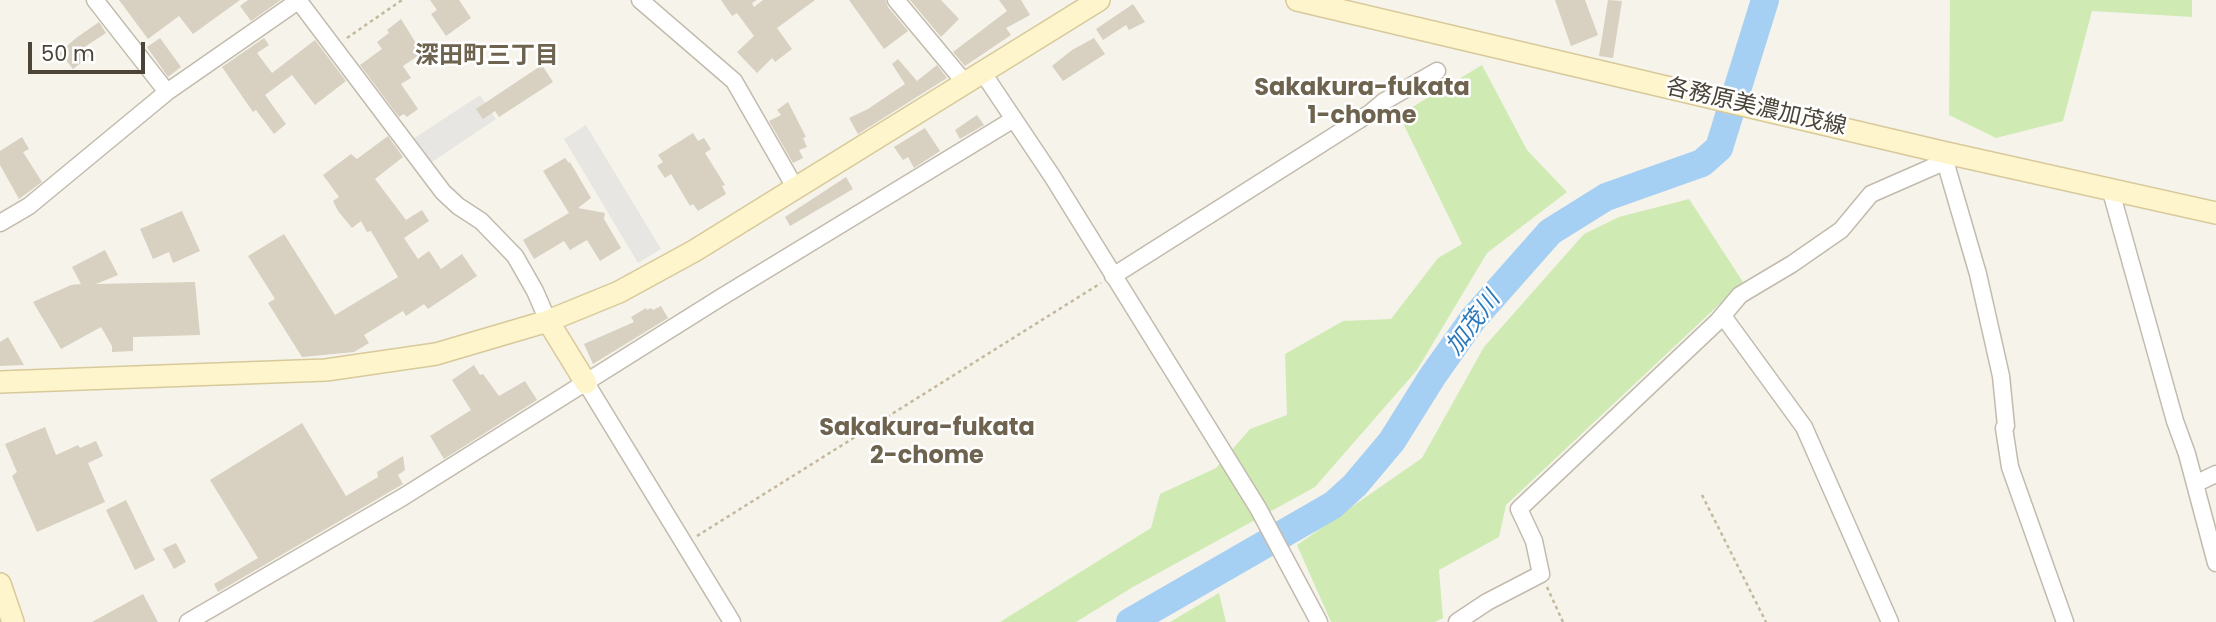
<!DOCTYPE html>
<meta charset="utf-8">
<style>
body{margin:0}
#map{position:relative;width:2216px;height:622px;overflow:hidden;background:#f6f3eb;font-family:Poppins,sans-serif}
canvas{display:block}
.scale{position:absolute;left:28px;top:42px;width:117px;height:32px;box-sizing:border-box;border:4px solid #4b4438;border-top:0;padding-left:9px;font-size:21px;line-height:24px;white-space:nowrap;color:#4b4438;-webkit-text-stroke:5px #fff;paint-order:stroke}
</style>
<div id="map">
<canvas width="2216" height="622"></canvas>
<div class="scale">50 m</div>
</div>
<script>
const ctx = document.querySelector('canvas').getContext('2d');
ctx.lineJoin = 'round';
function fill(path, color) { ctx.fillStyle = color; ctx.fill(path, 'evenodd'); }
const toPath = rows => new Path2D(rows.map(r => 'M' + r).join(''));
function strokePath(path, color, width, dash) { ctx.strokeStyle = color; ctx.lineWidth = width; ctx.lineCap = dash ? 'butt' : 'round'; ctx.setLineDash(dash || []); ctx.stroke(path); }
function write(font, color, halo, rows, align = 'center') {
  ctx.font = font + ' Poppins,"Noto Sans JP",sans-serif'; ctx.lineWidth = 5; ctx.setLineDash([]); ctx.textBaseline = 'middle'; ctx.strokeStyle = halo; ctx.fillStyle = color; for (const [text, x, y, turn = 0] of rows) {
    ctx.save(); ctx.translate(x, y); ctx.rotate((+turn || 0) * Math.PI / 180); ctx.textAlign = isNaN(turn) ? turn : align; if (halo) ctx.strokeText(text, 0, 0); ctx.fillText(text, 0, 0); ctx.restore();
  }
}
const green = toPath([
 [1950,0,2192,0,2192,17,2092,11,2063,121,1996,138,1949,115],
 [1482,65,1527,150,1567,192,1487,253,1417,370,1315,487,1133,587,1076,622,1000,622,1151,528,1160,494,1216,468,1250,429,1287,415,1285,354,1343,321,1391,319,1438,258,1462,244,1399,115],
 [1689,199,1743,282,1506,505,1499,537,1439,570,1443,618,1435,622,1331,622,1297,545,1422,458,1484,347,1584,234,1619,217],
 [1219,593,1226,622,1170,622]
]);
const parking = toPath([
 [480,95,496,119,429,164,413,139],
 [586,125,661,249,638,263,564,139]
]);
const river = toPath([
 [1130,622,1333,505,1355,485,1392,441,1432,377,1473,319,1550,232,1606,197,1702,163,1719,148,1765,0]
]);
const building = toPath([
 [119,0,240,0,193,34,179,16,148,39],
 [248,0,281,0,251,21,240,6],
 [430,0,459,0,471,18,446,36,431,14,437,10],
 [721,0,757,0,752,3,754,7,763,0,815,0,777,28,792,49,775,62,772,58,757,73,737,52,754,36,737,13,732,16],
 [849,0,886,0,888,7,908,31,884,49],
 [910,0,941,0,959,19,941,37],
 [999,0,1021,0,1030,15,1006,28,1011,35,965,66,953,52,1007,11],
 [1555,0,1585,0,1598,35,1571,46],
 [1608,0,1622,1,1613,58,1599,56],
 [1133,4,1145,22,1129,30,1126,25,1103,40,1096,29],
 [401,19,422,53,403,66,411,78,401,84,418,109,407,117,404,114,399,117,360,65,382,49,377,42,389,33,387,30],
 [99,22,106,33,83,48,90,56,73,69,65,59,62,62,57,55,76,38],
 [160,38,181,67,168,77,147,47],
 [264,38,269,45,257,53,272,73,315,40,346,81,315,105,292,75,265,95,286,124,274,134,256,110,253,112,222,67],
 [1094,38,1105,54,1063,81,1052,66,1072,50],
 [898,59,917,81,937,65,947,78,858,134,849,118,868,109,905,84,892,64],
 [542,65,553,82,499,117,495,111,483,119,476,109],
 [788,102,806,137,803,138,807,147,799,150,803,158,793,163,769,121,781,115,777,110],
 [977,115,984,125,960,139,955,130],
 [925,128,940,151,914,168,908,157,903,160,894,147],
 [693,133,698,141,704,138,711,149,705,153,725,185,722,186,726,194,698,211,693,204,690,206,671,174,665,178,657,166,663,162,658,155],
 [388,136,403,157,375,179,406,220,422,210,429,221,404,238,418,259,429,251,441,269,462,254,477,276,428,309,424,304,406,316,403,311,364,335,369,343,354,352,302,357,268,303,275,299,248,256,284,234,335,315,398,277,371,231,367,232,361,221,352,228,338,211,333,201,339,197,323,175,351,154,357,159],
 [22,137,29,149,23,152,42,182,19,199,0,165,0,151],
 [565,158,569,163,570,162,591,198,578,208,605,213,604,219,621,248,600,261,587,240,570,250,564,241,534,259,523,240,569,213,543,171],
 [846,177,853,189,790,226,785,217],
 [182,211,200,251,173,263,169,252,153,259,140,229],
 [105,250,118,275,96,284,195,282,200,335,133,337,133,351,112,352,112,346,101,327,61,349,33,302,71,285,81,284,72,267],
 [661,306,668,318,593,364,584,344,634,322,631,317,646,308,647,310,651,308,653,310],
 [8,337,24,365,0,366,0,342],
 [474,365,480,375,483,374,499,396,525,381,537,400,444,459,430,436,471,410,452,380],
 [302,423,346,496,378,477,377,472,403,456,405,470,398,475,403,484,218,592,214,584,258,558,210,480],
 [45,427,56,455,78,445,80,448,96,441,103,456,88,463,105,502,37,532,12,476,17,472,5,444],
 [126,500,155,560,135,570,106,510],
 [176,543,186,562,174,569,163,549],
 [143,594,158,622,92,622]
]);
const path = toPath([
 [347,38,402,0],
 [1702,495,1766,622],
 [697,536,1101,283],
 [1547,587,1563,622]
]);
const street = toPath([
 [95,0,167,92],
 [298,0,443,192,458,206,481,221,515,256,535,291,548,321],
 [640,0,734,81,796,189],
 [896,0,966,84],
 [983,73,1052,176,1258,508,1319,622],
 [1943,154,1978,274,2001,376,2006,426,2004,428,2010,467,2065,622],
 [2110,188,2175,421,2187,454,2216,563],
 [0,223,29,206,167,92,298,1],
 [1113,276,1370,113,1383,102,1437,71],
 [1723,316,1804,427,1890,622],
 [586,383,732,622],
 [2195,484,2216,474],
 [188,622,403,497,720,298,1014,119],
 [1457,622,1487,602,1541,574,1534,541,1519,509,1718,321,1740,295,1792,264,1841,230,1871,194,1944,162]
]);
const secondary = toPath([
 [1297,0,1942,152,2216,213],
 [548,321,586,383],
 [0,382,326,370,436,354,548,321,619,292,694,251,1099,0],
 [0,584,13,622]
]);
const streetNames = [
 ["各務原美濃加茂線",1756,108,13]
];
const neighbourhoodNames = [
 ["深田町三丁目",487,57],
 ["Sakakura-fukata",1362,89],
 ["1-chome",1362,117],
 ["Sakakura-fukata",927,429],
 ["2-chome",927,457]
];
const waterNames = [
 ["加茂川",1474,324,-53]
];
fill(green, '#cfebb3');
fill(parking, '#e7e6e2');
strokePath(river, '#a6d0f3', 28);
fill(building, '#d8d0c0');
strokePath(street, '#c2bbad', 19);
strokePath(secondary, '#d7c99a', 24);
strokePath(path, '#c4b89d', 2.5, [3.5, 3.5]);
strokePath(street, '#fff', 16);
strokePath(secondary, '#fff5cc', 21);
write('23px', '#4b4438', '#fff', streetNames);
write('bold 24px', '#6e634f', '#fff', neighbourhoodNames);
write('italic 24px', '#2c79bc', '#fff', waterNames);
</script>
